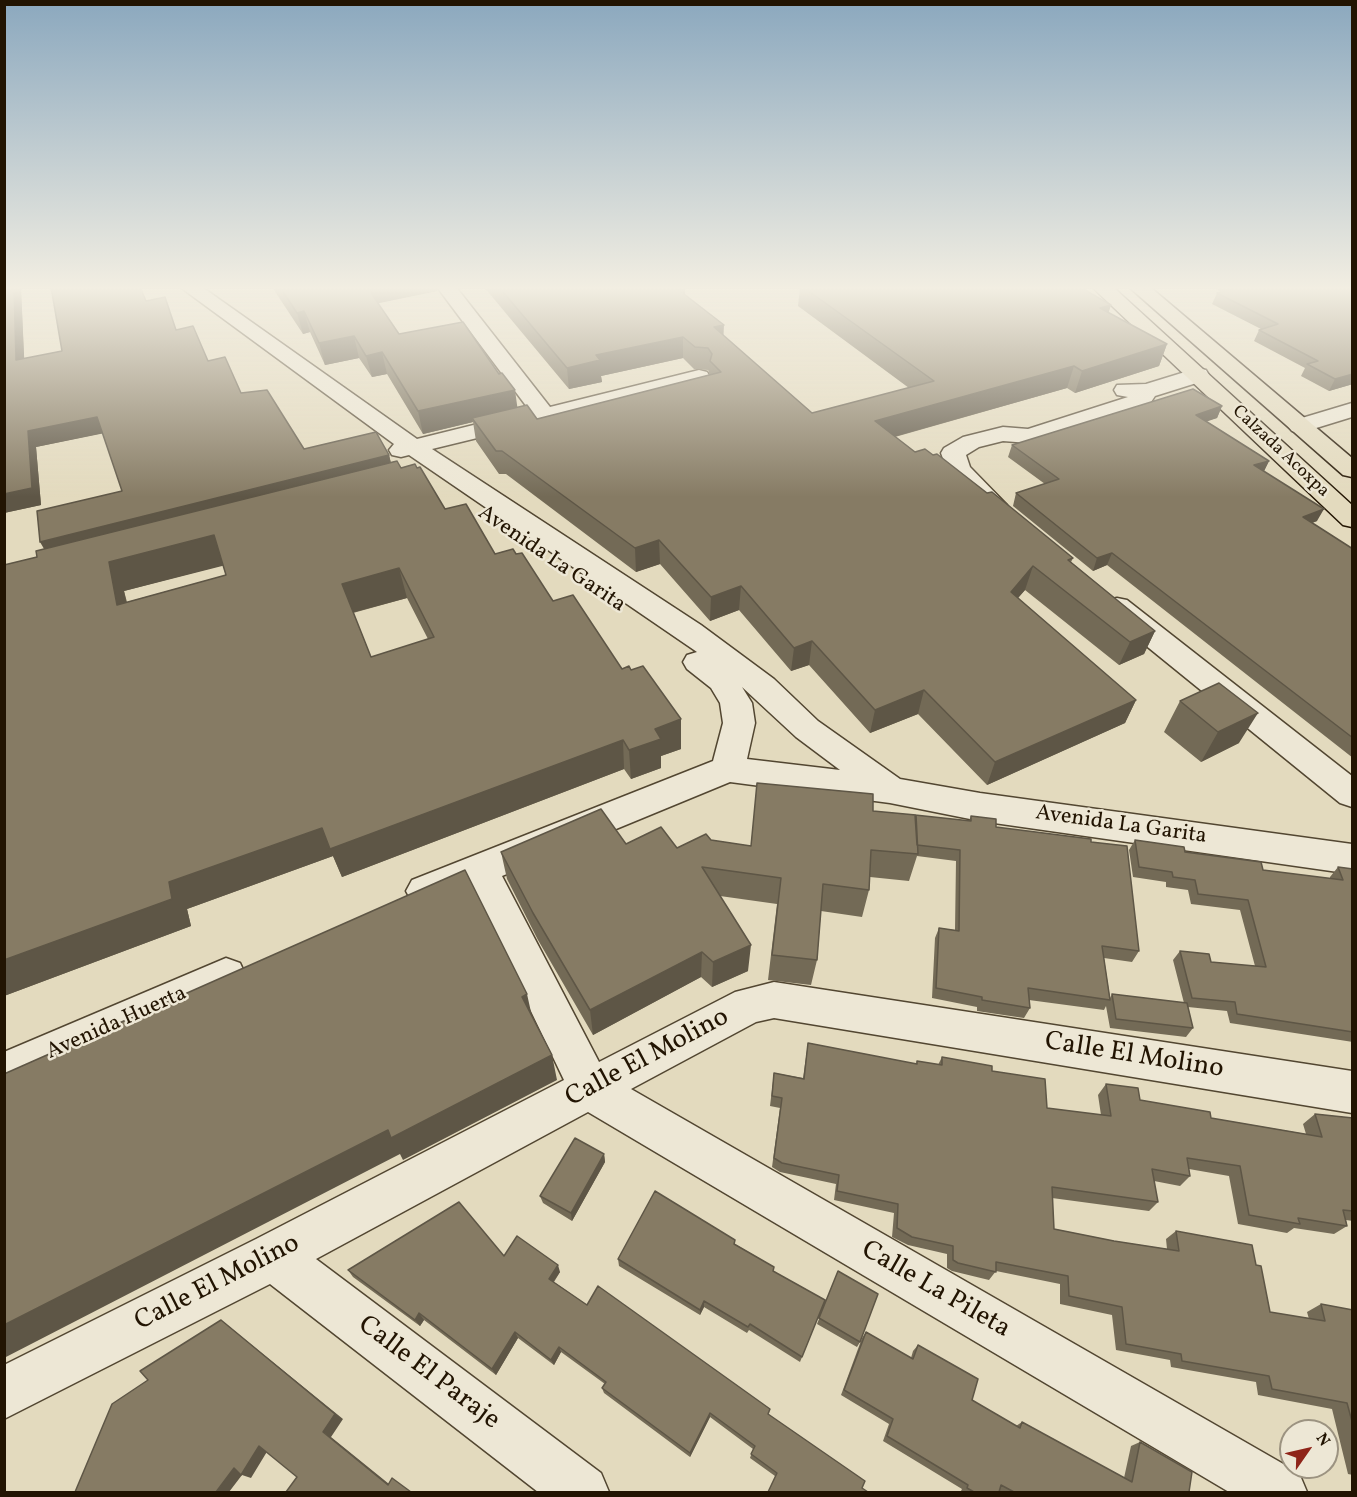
<!DOCTYPE html>
<style>
body{margin:0}
#map{position:relative;width:1357px;height:1497px;overflow:hidden;background:#e3dabe;font-family:Vollkorn,serif}
canvas{display:block}
.frame{position:absolute;inset:0;border:6px solid #221402;pointer-events:none}
.north{position:absolute;left:1279px;top:1419px;width:60px;height:60px;box-sizing:border-box;background:#ede7d5;border:2px solid #9c9381;border-radius:50%;rotate:56deg;font-size:16px;font-weight:700;line-height:24px;text-align:center;color:#221402}
.north::after{content:'';display:block;margin:auto;width:21px;height:27px;background:#8f2418;clip-path:polygon(50% 0,100% 100%,50% 72%,0 100%)}
</style>
<div id="map">
<canvas width="1357" height="1497"></canvas>
<div class="frame"></div>
<div class="north">N</div>
</div>
<script>
const ctx = document.querySelector('canvas').getContext('2d');
ctx.lineJoin = 'round';
const toPath = rows => new Path2D(rows.map(r => 'M' + r).join(''));
function strokePath(path, color, width, dash) { ctx.strokeStyle = color; ctx.lineWidth = width; ctx.lineCap = dash ? 'butt' : 'round'; ctx.setLineDash(dash || []); ctx.stroke(path); }
function fill(path, color) { ctx.fillStyle = color; ctx.fill(path, 'evenodd'); }
function write(font, color, halo, rows, align = 'center') {
  ctx.font = font + ' Vollkorn,serif'; ctx.lineWidth = 5; ctx.setLineDash([]); ctx.textBaseline = 'middle'; ctx.strokeStyle = halo; ctx.fillStyle = color; for (const [text, x, y, turn = 0] of rows) {
    ctx.save(); ctx.translate(x, y); ctx.rotate((+turn || 0) * Math.PI / 180); ctx.textAlign = isNaN(turn) ? turn : align; if (halo) ctx.strokeText(text, 0, 0); ctx.fillText(text, 0, 0); ctx.restore();
  }
}
const minor = toPath([
 [180,287,202,287,417,439,530,411,437,287,456,287,550,407,699,370,707,372,710,377,707,382,432,449,701,625,774,679,818,721,900,779,980,793,1352,844,1352,874,980,821,890,803,730,782,502,876,599,1062,735,992,774,982,1352,1071,1352,1113,774,1018,756,1022,631,1089,1299,1473,1307,1492,1229,1492,588,1112,316,1259,601,1473,609,1492,538,1492,270,1284,4,1419,4,1365,256,1239,564,1080,472,888,425,907,412,902,406,891,412,880,713,761,723,723,720,703,711,688,687,669,683,662,687,655,697,652,409,455,401,457,392,455,389,450,394,444,180,287],
 [742,687,796,737,840,770,747,759,755,723,752,703,742,687],
 [1198,368,1206,370,1209,375,1206,380,1155,396,1149,405,1037,441,1029,443,1003,441,979,447,966,455,970,467,1007,505,1003,510,994,513,985,510,947,470,941,453,944,448,963,437,1003,427,1028,429,1128,397,1117,395,1114,390,1117,385,1146,384,1198,368],
 [1352,403,1352,417,1300,433,1292,431,1288,426,1292,421,1352,403],
 [1117,598,1127,600,1352,776,1352,807,1340,803,1107,614,1103,607,1107,600,1117,598],
 [226,958,240,963,246,976,240,989,4,1093,4,1052,226,958]
]);
const major = toPath([
 [1092,287,1113,287,1352,505,1352,527,1343,525,1092,287],
 [1129,287,1150,287,1352,458,1352,477,1343,475,1129,287]
]);
const wall = toPath([
 [272,287,437,287,437,291,378,303,399,334,537,419,709,375,709,372,708,370,694,369,683,358,601,376,602,382,569,389,484,287,685,287,685,295,723,335,812,413,909,388,798,306,800,287,1080,287,1111,305,1108,313,1167,344,1159,366,1075,393,1067,388,895,437,915,452,933,455,987,493,1073,558,1071,562,1155,631,1144,654,1119,665,1025,590,1018,598,1136,700,1125,723,987,785,918,714,870,733,809,665,791,671,739,610,710,621,660,564,636,572,506,474,499,474,476,441,473,422,423,434,387,374,372,377,359,358,325,365,310,332,303,334],
 [1213,287,1353,287,1353,384,1329,391,1301,376,1305,368,1254,341,1259,330,1261,329,1212,304,1217,293,1222,292],
 [21,288,24,359,62,351,146,301,241,393,304,449,389,455,391,463,401,468,495,554,516,554,553,601,622,669,681,749,661,756,661,768,631,779,624,769,342,877,333,856,187,909,191,926,4,996,4,565,37,557,45,549,122,491,103,433,36,447,41,505,4,513],
 [223,565,226,575,127,602,124,591],
 [407,598,428,639,371,657,353,613],
 [1222,406,1217,418,1206,421,1269,461,1264,471,1317,521,1312,523,1353,549,1353,758,1107,565,1093,571,1013,506,1016,493,1045,484,1008,457,1012,445],
 [1180,701,1239,743,1201,762,1164,732],
 [873,811,969,821,971,816,996,827,1091,842,1139,951,1132,962,1104,958,1110,998,1112,994,1184,1003,1173,960,1180,951,1211,962,1255,966,1240,910,1191,904,1188,890,1166,887,1166,882,1133,877,1129,850,1135,840,1263,870,1330,879,1330,877,1338,867,1353,869,1353,1042,1230,1023,1227,1011,1188,1007,1193,1028,1186,1037,1110,1028,1106,1006,1104,1010,1029,1000,1030,1008,1024,1018,977,1011,977,1007,932,998,935,938,939,928,955,930,956,861,917,856,909,881,870,877,869,890,862,917,821,911,817,960,811,985,768,980,777,904,720,896,748,971,712,987,701,977,593,1035,538,940,507,879,501,852,626,844,677,848,711,840,751,846],
 [808,1043,916,1064,917,1061,938,1065,942,1057,992,1071,1047,1108,1101,1115,1098,1095,1106,1084,1140,1100,1211,1118,1306,1134,1303,1124,1315,1114,1353,1118,1353,1221,1346,1220,1347,1226,1334,1234,1294,1228,1287,1233,1238,1224,1229,1176,1189,1169,1190,1176,1180,1186,1154,1181,1158,1202,1149,1211,1052,1198,1054,1229,1114,1241,1167,1249,1166,1239,1176,1231,1256,1265,1270,1312,1309,1319,1307,1312,1321,1304,1353,1310,1353,1475,1348,1474,1332,1409,1258,1395,1256,1382,1171,1367,1170,1360,1116,1350,1112,1315,1060,1304,1060,1284,996,1271,989,1280,952,1271,947,1268,947,1254,908,1245,892,1237,894,1213,834,1200,836,1184,780,1172,772,1167,780,1108,770,1106,774,1073,803,1078],
 [604,1154,605,1162,572,1221,543,1203,540,1196],
 [735,1240,735,1244,774,1267,773,1271,825,1300,800,1362,749,1330,747,1333,704,1307,700,1315,619,1266,618,1259],
 [504,1256,560,1272,554,1282,587,1305,768,1414,865,1481,775,1476,750,1458,753,1449,710,1417,690,1457,604,1393,602,1388,605,1384,561,1352,554,1365,518,1338,496,1375,424,1320,420,1326,353,1277,348,1270],
 [838,1271,860,1342,857,1347,817,1324],
 [866,1332,911,1358,913,1351,918,1345,972,1400,1016,1426,1022,1422,1124,1478,1131,1446,1140,1442,1189,1492,1002,1492,999,1491,999,1492,963,1492,961,1491,962,1489,883,1441,889,1424,841,1395,862,1338]
]);
const shadedWall = toPath([
 [14,287,21,288,25,376,16,360],
 [366,287,437,287,437,291,370,305],
 [674,287,685,287,685,305],
 [1111,305,1104,326,1100,308],
 [304,311,310,332,303,334,297,313],
 [724,325,723,346,714,327],
 [354,336,359,358,325,365,319,343],
 [683,337,683,358,601,376,602,382,569,389,567,368,596,355],
 [1167,344,1159,366,1075,393,1082,371],
 [382,352,387,374,372,377,366,356],
 [1074,366,1067,388,872,443,875,421],
 [1353,374,1353,384,1329,391,1335,379],
 [515,390,518,412,472,418,473,422,423,434,418,411],
 [1222,406,1217,418,1191,427,1196,415],
 [97,417,105,433,36,447,41,505,4,513,4,494,28,431],
 [389,455,393,472,50,559,40,542],
 [1269,461,1263,473,1254,465],
 [1324,509,1317,521,1296,529,1303,517],
 [214,535,226,565,124,591,133,634,117,605,109,562],
 [659,540,660,564,636,572,635,548],
 [1112,553,1107,565,1093,571,1097,558],
 [1033,566,1025,590,1003,615,1011,592],
 [399,568,407,598,351,613,342,584],
 [741,586,739,610,710,621,711,597],
 [1155,631,1144,654,1119,665,1130,642],
 [812,641,809,665,791,671,794,648],
 [924,690,918,714,870,733,875,710],
 [1136,700,1125,723,987,785,995,762],
 [1258,713,1239,743,1201,762,1218,732],
 [681,719,681,749,661,756,661,768,631,779,629,750,655,729],
 [623,740,624,769,342,877,333,856,187,909,191,926,4,996,4,960,169,882,322,828],
 [751,945,748,971,712,987,713,962],
 [702,952,701,977,593,1035,590,1010],
 [527,994,533,1021,522,997],
 [552,1055,557,1080,403,1160,400,1154,4,1358,4,1325,388,1130],
 [604,1154,605,1162,572,1221,571,1213],
 [558,1265,560,1272,551,1285,549,1279],
 [704,1301,704,1307,700,1315,700,1310],
 [419,1313,424,1320,420,1326,415,1320],
 [221,1320,343,1419,331,1437,394,1488,388,1485,323,1432],
 [515,1332,518,1338,496,1375,492,1369],
 [559,1347,561,1352,554,1365,551,1360],
 [710,1413,710,1417,690,1457,690,1453],
 [259,1446,268,1450,251,1478,242,1475,229,1492,216,1492,234,1468]
]);
const building = toPath([
 [4,287,14,287,16,360,62,351,51,287,140,287,146,301,165,297,176,330,193,326,208,361,225,357,241,393,267,390,304,449,376,432,389,455,40,542,37,511,122,491,97,417,28,431,32,488,4,494,4,287],
 [280,287,367,287,399,334,463,322,499,374,502,373,515,390,418,411,382,352,366,356,354,336,319,343,304,311,297,313,280,287],
 [499,287,675,287,724,325,714,327,812,413,934,381,803,287,1080,287,1111,305,1100,308,1167,344,1082,371,1074,366,875,421,915,452,925,449,933,455,937,454,987,493,992,492,1073,558,1068,560,1155,631,1130,642,1033,566,1011,592,1136,700,995,762,924,690,875,710,812,641,794,648,741,586,711,597,659,540,635,548,502,451,496,451,472,418,527,405,537,419,721,372,710,361,712,354,708,348,695,347,683,337,596,355,600,360,567,368,499,287],
 [1237,287,1353,287,1353,374,1335,379,1307,364,1318,361,1259,330,1278,324,1217,293,1237,287],
 [1193,389,1222,406,1196,415,1269,461,1254,465,1324,509,1303,517,1353,549,1353,738,1112,553,1097,558,1016,493,1059,479,1012,445,1193,389],
 [397,461,401,468,415,464,417,468,420,467,445,509,466,504,495,554,513,549,516,554,522,553,553,601,573,595,622,669,629,666,631,670,643,666,681,719,655,729,661,739,629,750,623,740,330,849,322,828,169,882,172,899,4,960,4,565,37,557,36,551,397,461],
 [214,535,226,575,117,605,109,562,214,535],
 [399,568,434,637,371,657,342,584,399,568],
 [1219,683,1258,713,1218,732,1180,701,1219,683],
 [757,783,873,794,873,811,916,815,918,854,871,850,869,890,823,884,817,960,772,955,781,878,702,867,751,945,713,962,702,952,590,1010,533,913,501,852,601,809,626,844,661,827,677,848,706,834,711,840,751,846,757,783],
 [915,815,971,821,971,816,996,819,996,827,1091,839,1091,842,1127,846,1139,951,1102,946,1110,1000,1028,988,1030,1008,982,1000,982,997,936,988,939,928,959,931,960,850,917,845,915,815],
 [1135,840,1184,847,1185,852,1261,862,1263,870,1343,880,1338,867,1353,869,1353,1032,1237,1014,1235,1002,1192,998,1180,951,1209,954,1211,962,1266,967,1248,900,1198,894,1195,880,1173,877,1172,872,1139,867,1135,840],
 [465,870,527,994,522,997,552,1055,391,1138,388,1130,4,1325,4,1074,465,870],
 [1112,994,1187,1003,1193,1028,1116,1019,1112,994],
 [808,1043,917,1064,917,1061,942,1065,942,1057,992,1066,992,1071,1045,1079,1047,1108,1111,1116,1106,1084,1138,1088,1140,1100,1210,1112,1211,1118,1322,1137,1315,1114,1353,1118,1353,1211,1343,1210,1347,1226,1298,1218,1300,1224,1249,1215,1240,1166,1187,1158,1190,1176,1152,1169,1158,1202,1052,1187,1054,1229,1114,1241,1179,1251,1176,1231,1252,1245,1256,1265,1261,1266,1270,1312,1325,1321,1321,1304,1353,1310,1353,1425,1347,1403,1272,1389,1269,1376,1182,1361,1181,1354,1126,1344,1122,1307,1069,1296,1068,1276,996,1262,996,1272,958,1263,953,1260,953,1246,912,1237,897,1228,898,1204,837,1191,839,1175,782,1163,774,1158,782,1098,772,1096,774,1073,804,1079,808,1043],
 [575,1138,604,1154,571,1213,540,1196,575,1138],
 [655,1191,735,1240,734,1244,774,1267,773,1271,825,1300,802,1357,750,1324,748,1327,704,1301,700,1310,618,1259,655,1191],
 [459,1202,504,1256,517,1236,558,1265,549,1279,587,1305,598,1286,770,1409,768,1414,865,1481,862,1488,868,1492,768,1492,777,1473,751,1454,755,1446,710,1413,690,1453,602,1388,606,1382,559,1347,551,1360,515,1332,492,1369,419,1313,415,1320,348,1270,459,1202],
 [838,1271,878,1294,860,1342,819,1318,838,1271],
 [221,1320,335,1414,323,1432,388,1485,392,1478,411,1492,286,1492,297,1477,259,1446,241,1475,234,1468,216,1492,75,1492,112,1404,148,1380,140,1371,221,1320],
 [866,1332,913,1359,918,1345,978,1379,972,1400,1020,1428,1022,1422,1132,1482,1140,1442,1192,1472,1189,1492,1014,1492,1001,1485,999,1492,974,1492,967,1488,968,1485,887,1436,893,1419,844,1390,866,1332]
]);
const farStreetnames = [
 ["Calzada Acoxpa",1280,452,43]
];
const streetNames = [
 ["Avenida La Garita",551,560,34],
 ["Avenida La Garita",1121,826,8],
 ["Avenida Huerta",117,1024,-24]
];
const nearStreetnames = [
 ["Calle El Molino",1134,1057,9],
 ["Calle El Molino",648,1059,-28],
 ["Calle El Molino",218,1284,-27],
 ["Calle La Pileta",935,1291,30],
 ["Calle El Paraje",428,1374,37]
];
strokePath(minor, '#524631', 3);
strokePath(major, '#221402', 3);
fill(minor, '#ede7d5');
fill(major, '#e3dabe');
fill(wall, '#736a56');
fill(shadedWall, '#5e5646');
fill(building, '#867b64');
strokePath(building, '#5e5646', 1.5);
const sky = ctx.createLinearGradient(0, 0, 0, 497);
sky.addColorStop(0, '#8ba8be');
sky.addColorStop(0.58, '#f2eee2');
sky.addColorStop(1, '#f2eee200');
ctx.fillStyle = sky;
ctx.fillRect(0, 0, 1357, 497);
write('18px', '#221402', '#ede7d5', farStreetnames);
write('22px', '#221402', '#ede7d5', streetNames);
write('27px', '#221402', '#ede7d5', nearStreetnames);
</script>
